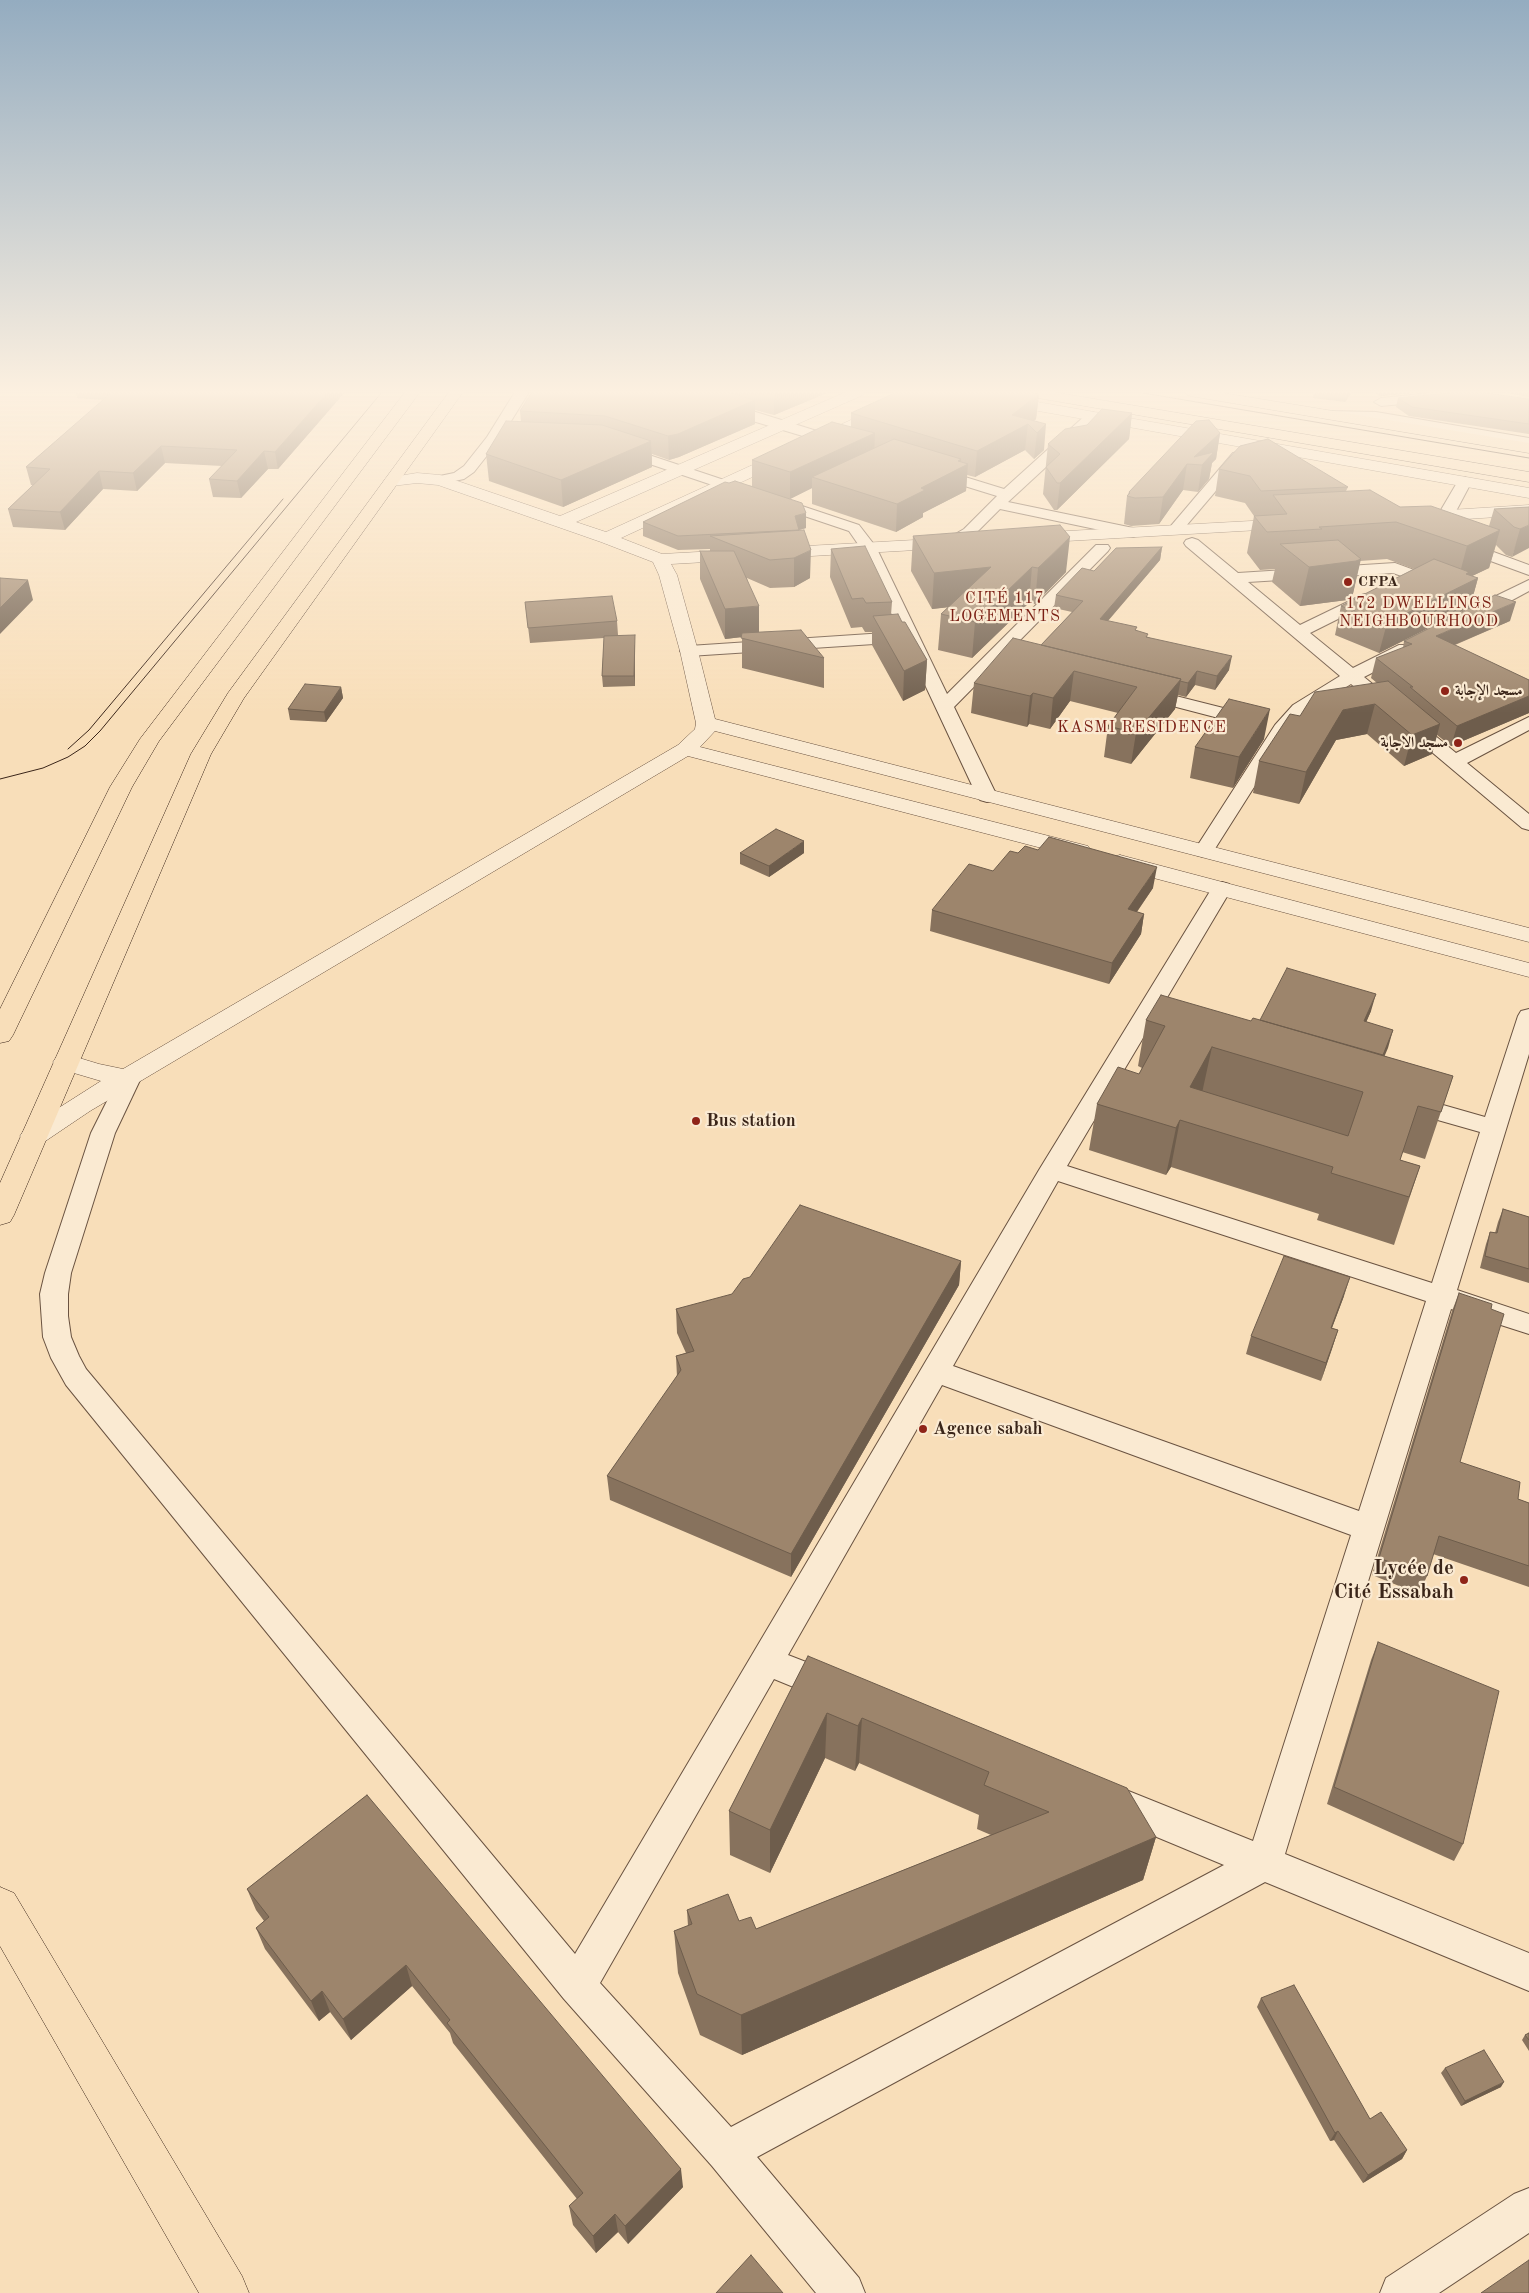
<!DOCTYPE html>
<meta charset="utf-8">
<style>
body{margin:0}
canvas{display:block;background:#f8deb9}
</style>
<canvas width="1529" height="2293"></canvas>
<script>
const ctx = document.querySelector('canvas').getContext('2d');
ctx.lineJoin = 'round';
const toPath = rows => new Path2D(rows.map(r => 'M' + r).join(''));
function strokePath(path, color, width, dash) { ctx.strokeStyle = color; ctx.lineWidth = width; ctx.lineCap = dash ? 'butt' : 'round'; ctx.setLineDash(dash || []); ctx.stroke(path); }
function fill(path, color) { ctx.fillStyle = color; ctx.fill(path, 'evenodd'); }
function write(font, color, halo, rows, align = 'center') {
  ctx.font = font + ' "Old Standard TT",Amiri,serif'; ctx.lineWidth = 4.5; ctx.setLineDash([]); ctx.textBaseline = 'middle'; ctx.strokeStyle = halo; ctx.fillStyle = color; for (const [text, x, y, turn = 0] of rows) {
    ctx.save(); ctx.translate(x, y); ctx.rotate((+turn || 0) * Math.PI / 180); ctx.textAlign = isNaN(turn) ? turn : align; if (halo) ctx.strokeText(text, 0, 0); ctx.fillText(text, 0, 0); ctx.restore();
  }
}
const minor = toPath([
 [515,392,529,392,500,439,474,472,464,479,440,484,435,483,433,480,435,477,454,473,464,466,487,437,515,392],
 [664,392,691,392,846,440,848,443,841,447,836,446,666,395,664,392],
 [1443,392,1493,392,1486,396,1381,406,1374,402,1381,398,1443,392],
 [1328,411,1376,412,1529,438,1529,446,1376,420,1323,418,1321,415,1323,412,1328,411],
 [1093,412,1100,416,1098,419,1008,502,1138,529,1141,532,1138,535,1133,537,1000,509,974,535,957,546,945,546,943,543,945,540,964,529,997,496,929,475,927,472,929,469,939,469,1004,489,1088,413,1093,412],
 [619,445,859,525,876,547,947,694,1096,545,1108,545,1110,548,1108,551,954,707,997,796,994,800,987,802,980,800,977,796,905,642,689,656,683,655,680,651,683,647,689,646,900,632,860,547,849,531,614,452,612,449,619,445],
 [1238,452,1243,453,1245,456,1243,459,1180,533,1170,533,1167,530,1170,527,1233,453,1238,452],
 [1465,477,1472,481,1454,515,1451,518,1446,520,1441,518,1438,515,1458,481,1465,477],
 [1192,538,1198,540,1238,573,1395,563,1444,581,1446,584,1444,587,1438,589,1393,573,1248,582,1300,625,1364,594,1376,594,1378,597,1376,600,1310,633,1353,668,1399,645,1411,645,1414,649,1411,653,1364,677,1456,753,1529,717,1529,730,1467,763,1529,814,1529,830,1522,828,1351,684,1305,713,1289,732,1211,855,1204,857,1197,855,1194,851,1275,725,1293,705,1340,676,1186,546,1184,543,1186,540,1192,538],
 [1461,540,1529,565,1529,575,1455,548,1453,545,1455,542,1461,540],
 [1529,580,1529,591,1479,618,1473,619,1467,618,1465,614,1467,610,1529,580],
 [1144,688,1259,717,1262,721,1259,725,1253,727,1138,697,1135,693,1138,689,1144,688],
 [1222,882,1229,884,1232,888,1067,1166,1432,1283,1480,1132,1399,1109,1396,1103,1399,1097,1408,1095,1485,1117,1518,1016,1521,1011,1529,1009,1529,1054,1457,1290,1529,1314,1529,1334,1451,1309,1285,1854,1529,1953,1529,1991,1265,1882,757,2157,859,2278,865,2293,816,2293,712,2166,564,1999,66,1385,51,1358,43,1337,40,1294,45,1273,91,1133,121,1073,129,1070,137,1073,141,1078,115,1133,71,1273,68,1294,68,1316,71,1337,79,1356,86,1369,575,1954,1039,1170,1212,888,1215,884,1222,882],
 [1058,1181,1426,1301,1359,1511,953,1366,1058,1181],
 [942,1385,1351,1535,1253,1841,1111,1784,1099,1789,1093,1801,1099,1813,1224,1865,731,2127,600,1983,774,1679,830,1702,842,1698,847,1687,842,1676,788,1655,942,1385],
 [1529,2188,1529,2233,1439,2293,1380,2293,1386,2278,1514,2194,1529,2188]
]);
const tertiary = toPath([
 [846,392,865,392,863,395,576,522,606,532,912,392,931,392,929,395,621,538,662,554,951,538,957,539,960,543,957,547,951,548,671,564,677,575,698,651,715,719,1529,928,1529,942,715,731,700,747,1088,846,1091,851,1088,856,1080,858,688,756,90,1111,44,1142,34,1145,24,1142,20,1136,24,1130,101,1081,57,1068,53,1062,57,1056,66,1054,99,1064,123,1069,678,745,695,729,696,723,680,651,659,575,653,562,601,542,438,485,417,483,392,486,386,484,384,481,386,478,417,473,440,475,560,516,846,392],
 [947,392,980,392,1529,488,1529,498,954,396,947,392],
 [1529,505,1529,515,1418,522,1412,521,1410,517,1412,513,1418,512,1529,505],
 [1288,519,1294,520,1296,524,1294,528,1031,543,1025,542,1022,538,1025,534,1031,533,1288,519],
 [1120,855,1529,963,1529,977,1112,867,1109,862,1112,857,1120,855]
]);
const primary = toPath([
 [1019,392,1053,392,1529,472,1529,482,1026,396,1019,392],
 [1183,392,1217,392,1529,443,1529,453,1190,396,1183,392]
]);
const trunk = toPath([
 [405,392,420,392,159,741,132,787,13,1035,9,1041,0,1043,0,1009,110,787,140,739,405,392],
 [449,392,463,392,244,698,211,754,14,1215,10,1222,0,1225,0,1183,191,754,228,693,449,392]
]);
const motorway = toPath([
 [0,1887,14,1893,242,2276,249,2293,199,2293,0,1946,0,1887]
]);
const tram = toPath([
 [1137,392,1529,458],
 [68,749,89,730,283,499],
 [0,779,43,768,68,757,85,746,100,731,382,392]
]);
const wall = toPath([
 [76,392,345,392,278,469,268,469,241,498,213,497,209,479,222,466,165,463,137,491,103,489,65,530,13,527,8,509,33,485,31,485,26,467,104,400,77,398],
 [532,392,827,392,827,393,774,415,755,410,755,424,679,457,669,460,652,454,652,467,563,507,489,481,486,454,521,422,520,411],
 [1314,392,1352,392,1345,402,1313,398],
 [1374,392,1423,392,1380,396],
 [1503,392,1529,392,1529,397],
 [1039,394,1036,419,1034,421,1044,450,1034,459,1025,450,975,477,967,475,966,491,923,513,923,517,896,532,812,504,812,488,790,499,806,528,799,530,799,531,810,578,794,587,770,588,747,578,759,632,824,658,824,688,742,668,742,637,725,639,700,579,700,551,710,551,710,549,678,550,643,536,643,522,729,483,752,486,752,460,851,427,851,413],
 [1398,398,1529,399,1529,434,1409,416,1396,407],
 [1132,413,1129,439,1057,510,1054,510,1043,494,1048,444,1087,425],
 [1220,433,1216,459,1212,463,1209,479,1198,492,1183,490,1159,524,1131,526,1124,524,1127,496,1129,492],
 [1219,469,1348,487,1346,491,1400,507,1489,526,1494,509,1529,507,1512,557,1506,555,1496,545,1489,568,1472,576,1478,578,1470,607,1379,653,1335,635,1341,606,1414,569,1387,559,1360,561,1352,598,1347,600,1300,606,1272,582,1275,569,1260,570,1247,553,1254,516,1245,503,1215,496],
 [913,536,1066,572,1035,604,1029,603,972,658,938,650,941,614,948,607,932,609,911,571],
 [1162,547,1160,560,1108,621,1137,631,1148,637,1229,670,1215,690,1195,685,1186,697,1178,695,1175,709,1131,764,1104,757,1108,726,1118,713,1070,701,1050,729,1029,724,1027,727,971,713,974,683,1041,645,1072,612,1054,608,1056,595,1094,571],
 [831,549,892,602,891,615,902,622,927,660,925,690,903,701,872,645,872,632,865,632,862,627,851,628,830,577],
 [525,602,617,621,618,635,635,645,635,686,603,687,602,676,604,638,530,643],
 [1510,621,1455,645,1529,680,1529,713,1451,746,1437,735,1432,754,1404,766,1367,734,1336,740,1299,804,1253,793,1259,761,1300,716,1377,683,1371,678,1376,658,1403,648,1404,641],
 [341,687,343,698,326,722,290,720,288,709],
 [1264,739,1233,788,1190,778,1195,747],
 [740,853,804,853,769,877,740,864],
 [993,871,1153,888,1137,912,1144,914,1141,934,1109,984,930,931,932,910],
 [1371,1011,1366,1022,1393,1030,1384,1056,1453,1076,1425,1159,1402,1152,1400,1160,1420,1166,1394,1245,1317,1220,1319,1214,1171,1167,1166,1175,1089,1150,1097,1104,1139,1074,1142,1068,1138,1066,1146,1020,1251,1021],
 [1503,1209,1529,1217,1529,1283,1480,1268,1486,1244,1490,1232,1495,1233,1498,1222],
 [961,1261,959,1285,791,1577,610,1500,607,1476,677,1377,676,1356,686,1353,677,1333,676,1309],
 [1459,1293,1491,1309,1460,1462,1518,1499,1529,1503,1529,1587,1433,1554,1427,1576,1419,1594,1372,1575,1452,1311],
 [1344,1296,1332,1328,1338,1330,1321,1381,1246,1354,1251,1336],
 [1378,1642,1463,1844,1454,1861,1327,1804,1371,1660],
 [808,1656,1156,1837,1143,1880,742,2055,700,2035,678,1973,674,1931,688,1926,687,1910,739,1921,756,1929,991,1835,977,1829,979,1815,859,1763,855,1771,825,1758,770,1873,730,1855,729,1811],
 [367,1795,683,2187,628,2244,618,2232,596,2253,573,2225,569,2206,577,2199,453,2043,450,2033,412,1986,351,2040,330,2012,319,2021,265,1949,256,1928,264,1921,256,1910,247,1889],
 [1261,1998,1370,2119,1407,2150,1402,2159,1363,2183,1334,2140,1330,2141,1257,2007],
 [1529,2033,1529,2051,1522,2040,1525,2035],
 [1445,2068,1501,2087,1461,2106,1441,2073]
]);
const shadedWall = toPath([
 [328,392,345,392,278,469,275,452],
 [774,392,827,392,827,393,774,415],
 [1348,392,1352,392,1345,402,1347,393],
 [1381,392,1423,392,1380,396],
 [1039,394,1036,419,1029,425,1028,424,1025,450,975,477,977,451,1012,415],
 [755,400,755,424,679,457,669,460,668,436],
 [1132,413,1129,439,1057,510,1060,483],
 [1046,424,1044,450,1034,459,1037,433],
 [875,433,874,459,812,477,812,488,790,499,790,472],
 [1220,433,1216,459,1212,463,1209,479,1198,492,1202,465,1194,457],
 [651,441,652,467,563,507,561,480],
 [161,446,165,463,137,491,133,473],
 [264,451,268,469,241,498,237,481],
 [961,459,960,468,968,464,966,491,923,513,923,517,896,532,897,504,921,488],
 [1187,464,1183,490,1159,524,1163,497],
 [99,471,103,489,65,530,60,512],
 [806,513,806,528,799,530,795,516],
 [1529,525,1529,548,1512,557,1520,529],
 [1500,530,1489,568,1468,578,1478,578,1470,607,1379,653,1387,623,1457,584,1467,546],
 [1070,537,1066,572,1035,604,1038,568],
 [1162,547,1160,560,1098,632,1100,619],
 [811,550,810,578,794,587,794,558],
 [1361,559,1352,598,1347,600,1300,606,1309,567],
 [991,567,988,603,932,609,934,573],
 [1032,567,1029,603,972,658,975,622],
 [28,580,33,600,0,634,0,608],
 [1516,602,1510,621,1430,655,1436,636],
 [759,606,759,635,725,639,725,609],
 [635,635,635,686,634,676],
 [1232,656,1229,670,1215,690,1217,676],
 [927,660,925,690,903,701,904,671],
 [1074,671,1070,701,1050,729,1053,698],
 [1197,671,1195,685,1186,697,1188,683],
 [1181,679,1175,709,1131,764,1136,733],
 [341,687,343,698,326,722,324,712],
 [1033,693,1029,724,1027,727,1030,696],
 [1529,696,1529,713,1451,746,1457,726],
 [1375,704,1367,734,1336,740,1299,804,1306,772,1343,710],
 [1270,709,1264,739,1233,788,1239,757],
 [1440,724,1432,754,1404,766,1412,735],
 [804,841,804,853,769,877,769,866],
 [1157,867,1153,888,1124,930,1128,909],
 [1144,914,1141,934,1109,984,1112,963],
 [1376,994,1371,1011,1359,1039,1364,1021],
 [1393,1030,1388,1048,1373,1083,1378,1065],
 [1212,1047,1202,1093,1190,1087],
 [1180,1120,1171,1167,1166,1175,1176,1128],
 [961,1261,959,1285,791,1577,791,1554],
 [1350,1277,1344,1296,1325,1346,1331,1328],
 [1338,1330,1332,1349,1321,1381,1326,1363],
 [827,1713,825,1758,770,1873,770,1830],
 [862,1718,859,1763,855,1771,858,1726],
 [1156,1837,1143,1880,742,2055,741,2015],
 [406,1965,412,1986,351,2040,343,2019],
 [322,1991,330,2012,319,2021,311,2001],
 [1504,2082,1501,2087,1461,2106,1465,2101],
 [1338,2131,1334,2140,1330,2141,1335,2133],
 [1407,2150,1402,2159,1363,2183,1368,2175],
 [681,2169,683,2187,628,2244,625,2226],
 [615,2214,618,2232,596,2253,593,2236]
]);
const building = toPath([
 [112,392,328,392,275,452,264,451,237,481,209,479,237,450,161,446,133,473,99,471,60,512,8,509,50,469,26,467,112,392],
 [532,392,727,392,755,400,678,434,668,436,605,416,520,411,532,392],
 [897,392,1031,392,1039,394,1012,415,1046,424,1037,433,1028,424,977,451,851,413,897,392],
 [1458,392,1478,392,1529,399,1529,424,1412,407,1398,398,1458,392],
 [1102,409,1132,413,1060,483,1057,483,1046,467,1060,454,1048,444,1065,429,1087,425,1102,409],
 [1209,420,1220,433,1194,457,1214,452,1202,465,1187,464,1163,497,1135,498,1127,496,1130,493,1129,492,1196,421,1209,420],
 [506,421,602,425,651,441,561,480,486,454,506,421],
 [832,422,875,433,790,472,752,460,832,422],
 [894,439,961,459,958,461,968,464,921,488,925,490,897,504,812,477,894,439],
 [1268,439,1348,487,1261,491,1250,476,1219,469,1240,446,1268,439],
 [735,481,802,503,806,513,795,516,799,530,678,536,643,522,725,482,729,483,735,481],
 [1370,490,1400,507,1431,506,1500,530,1467,546,1396,522,1319,527,1322,529,1267,532,1254,516,1287,514,1273,495,1370,490],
 [1529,507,1529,525,1520,529,1514,527,1494,509,1529,507],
 [1060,525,1070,537,1038,568,1032,567,975,622,941,614,991,567,934,573,913,536,1060,525],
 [804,530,811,550,794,558,770,560,710,536,804,530],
 [1338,540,1361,559,1356,561,1309,567,1280,544,1338,540],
 [865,546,892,602,866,603,863,598,852,599,831,549,865,546],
 [1162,547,1100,619,1137,627,1135,630,1148,634,1146,637,1232,656,1217,676,1197,671,1188,683,1180,681,1181,679,1041,645,1083,601,1056,595,1082,568,1094,571,1116,548,1162,547],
 [700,551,734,551,759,606,725,609,700,551],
 [1434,559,1469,572,1466,574,1478,578,1387,623,1341,606,1434,559],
 [0,578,28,580,0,608,0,578],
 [1495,595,1516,602,1436,636,1529,680,1529,696,1457,726,1410,687,1413,687,1376,658,1412,644,1404,641,1495,595],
 [612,596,617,621,528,628,525,602,612,596],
 [898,614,902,622,905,622,927,660,904,671,873,616,898,614],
 [801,630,824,658,741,638,742,633,801,630],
 [635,635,634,676,602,676,604,636,635,635],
 [1013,638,1181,679,1136,733,1108,726,1137,687,1074,671,1053,698,1033,693,1030,696,974,683,1013,638],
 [1388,681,1440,724,1412,735,1375,704,1343,710,1306,772,1259,761,1290,714,1300,716,1315,692,1388,681],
 [305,684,341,687,324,712,288,709,305,684],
 [1229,699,1270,709,1239,757,1195,747,1229,699],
 [776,829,804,841,769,866,740,853,776,829],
 [1049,837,1157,867,1128,909,1144,914,1112,963,932,910,969,864,993,871,1010,851,1018,853,1025,846,1038,850,1049,837],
 [1287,968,1376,994,1364,1021,1393,1030,1383,1055,1260,1020,1287,968],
 [1161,995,1251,1021,1253,1018,1453,1076,1441,1112,1418,1106,1400,1160,1420,1166,1409,1197,1331,1173,1333,1167,1180,1120,1176,1128,1097,1104,1118,1067,1139,1074,1165,1026,1146,1020,1161,995],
 [1212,1047,1363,1092,1348,1136,1190,1087,1212,1047],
 [800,1205,961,1261,791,1554,607,1476,681,1370,676,1356,694,1351,676,1309,732,1294,743,1279,750,1277,800,1205],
 [1503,1209,1529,1217,1529,1269,1485,1256,1490,1232,1497,1233,1503,1209],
 [1284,1256,1350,1277,1331,1328,1338,1330,1326,1363,1251,1336,1284,1256],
 [1459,1293,1492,1304,1491,1309,1504,1314,1460,1462,1520,1482,1518,1499,1529,1503,1529,1566,1439,1536,1427,1576,1379,1558,1459,1293],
 [1378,1642,1499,1691,1463,1844,1334,1787,1378,1642],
 [808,1656,1127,1788,1156,1837,741,2015,697,1994,674,1931,692,1924,687,1910,728,1894,739,1921,751,1917,756,1929,1049,1812,984,1785,989,1772,862,1718,858,1726,827,1713,770,1830,729,1811,808,1656],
 [367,1795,681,2169,625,2226,615,2214,593,2236,569,2206,583,2193,447,2023,450,2020,406,1965,343,2019,322,1991,311,2001,256,1928,269,1917,247,1889,367,1795],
 [1294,1985,1370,2119,1381,2112,1407,2150,1368,2175,1338,2131,1335,2133,1261,1998,1294,1985],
 [1529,2033,1529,2040,1525,2035,1529,2033],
 [1484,2050,1504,2082,1465,2101,1445,2068,1484,2050],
 [751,2255,783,2293,716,2293,751,2255],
 [1529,2260,1529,2293,1481,2293,1529,2260]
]);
const markers = [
 [1348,582,5,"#8f2418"],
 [1445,691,5,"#8f2418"],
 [1458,743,5,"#8f2418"],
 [696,1121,5,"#8f2418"],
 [923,1429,5,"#8f2418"],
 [1464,1580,5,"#8f2418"]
];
const farPoinames = [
 ["CFPA",1358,582],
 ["مسجد الإجابة",1455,691],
 ["مسجد الاجابة",1448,743,"right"]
];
const farNeighbourhoodnames = [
 ["CITÉ 117",1005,599],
 ["LOGEMENTS",1005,617],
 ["172 DWELLINGS",1419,604],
 ["NEIGHBOURHOOD",1419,622],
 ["KASMI RESIDENCE",1142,728]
];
const poiNames = [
 ["Bus station",706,1121],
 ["Agence sabah",933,1429]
];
const nearPoinames = [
 ["Lycée de",1454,1568],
 ["Cité Essabah",1454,1592]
];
strokePath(minor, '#6a5341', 2);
strokePath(tertiary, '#6a5341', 1);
strokePath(primary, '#3a2519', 1);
strokePath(trunk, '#3a2519', 1);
strokePath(motorway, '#3a2519', 1);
fill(minor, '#faead2');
fill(tertiary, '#faead2');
fill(primary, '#f8deb9');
fill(trunk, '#f8deb9');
fill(motorway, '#f8deb9');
strokePath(tram, '#3a2519', 1);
fill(wall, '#87725d');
fill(shadedWall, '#6e5d4c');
fill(building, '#9d856c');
strokePath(building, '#6e5d4c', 1);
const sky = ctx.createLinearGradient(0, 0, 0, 713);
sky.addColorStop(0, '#94acc0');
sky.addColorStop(0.55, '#fcf0e0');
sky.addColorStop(1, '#fcf0e000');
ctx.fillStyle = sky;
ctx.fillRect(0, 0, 1529, 713);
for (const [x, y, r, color] of markers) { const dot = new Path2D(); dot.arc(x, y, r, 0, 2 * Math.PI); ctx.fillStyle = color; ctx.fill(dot); strokePath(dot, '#faead2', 2); }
write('bold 15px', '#3a2519', '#faead2', farPoinames, 'left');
ctx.letterSpacing = '1px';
write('16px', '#7a1f14', '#faead2', farNeighbourhoodnames);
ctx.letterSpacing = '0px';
write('bold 18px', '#3a2519', '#faead2', poiNames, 'left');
write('bold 21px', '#3a2519', '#faead2', nearPoinames, 'right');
</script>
